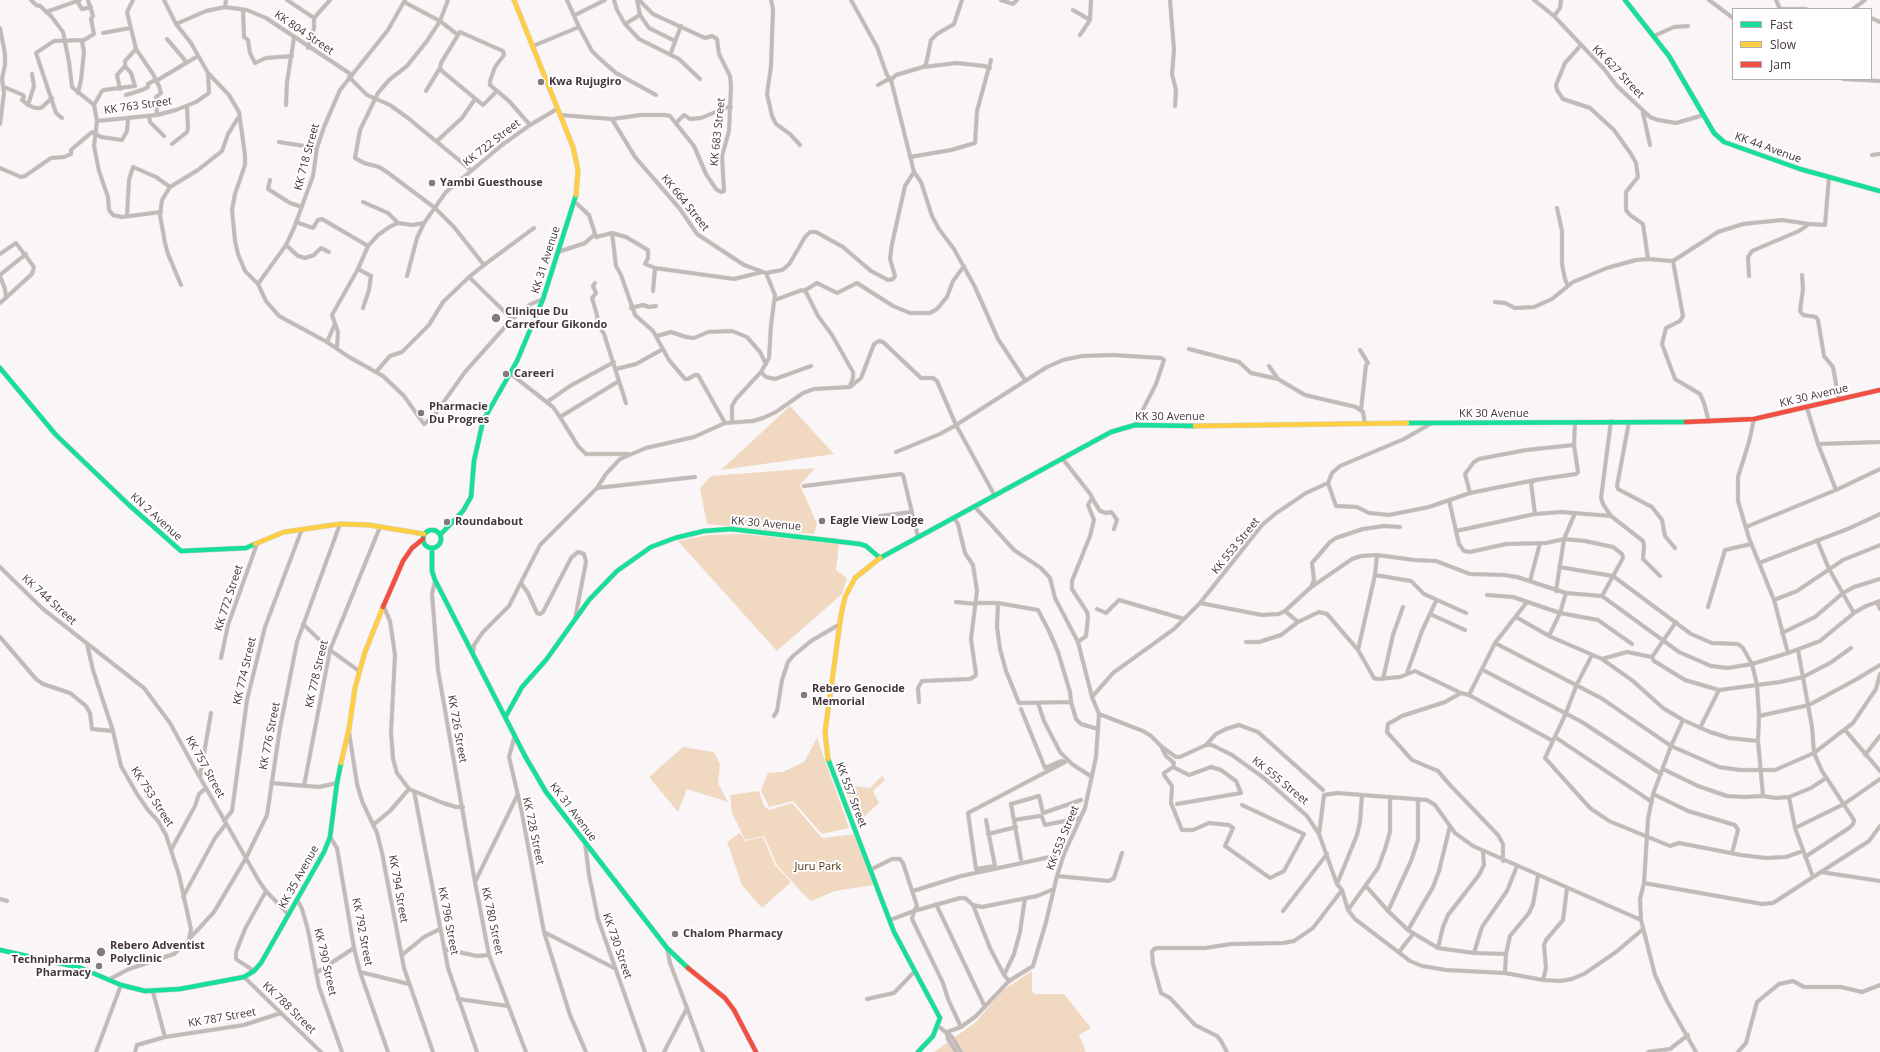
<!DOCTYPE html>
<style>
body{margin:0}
#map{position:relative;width:1880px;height:1052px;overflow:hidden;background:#faf6f7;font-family:"Open Sans",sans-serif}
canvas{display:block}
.legend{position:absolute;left:1732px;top:8px;width:140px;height:72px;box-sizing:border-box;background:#fff;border:1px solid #b4aeb0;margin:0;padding:5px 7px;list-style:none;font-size:12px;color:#443539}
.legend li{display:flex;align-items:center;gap:8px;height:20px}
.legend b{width:20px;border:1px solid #b4aeb0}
</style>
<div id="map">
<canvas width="1880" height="1052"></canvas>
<ul class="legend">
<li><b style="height:5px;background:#16e098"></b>Fast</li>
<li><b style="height:5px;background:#ffcf43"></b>Slow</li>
<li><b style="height:5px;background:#f24e42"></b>Jam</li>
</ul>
</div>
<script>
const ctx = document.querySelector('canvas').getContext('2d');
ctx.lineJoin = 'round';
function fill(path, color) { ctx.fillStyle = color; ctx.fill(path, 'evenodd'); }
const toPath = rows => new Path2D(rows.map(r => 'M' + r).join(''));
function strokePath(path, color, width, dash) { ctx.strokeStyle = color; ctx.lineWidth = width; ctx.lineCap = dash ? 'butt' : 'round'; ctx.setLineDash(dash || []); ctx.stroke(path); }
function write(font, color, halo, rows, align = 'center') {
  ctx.font = font + ' "Open Sans",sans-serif'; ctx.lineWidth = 4; ctx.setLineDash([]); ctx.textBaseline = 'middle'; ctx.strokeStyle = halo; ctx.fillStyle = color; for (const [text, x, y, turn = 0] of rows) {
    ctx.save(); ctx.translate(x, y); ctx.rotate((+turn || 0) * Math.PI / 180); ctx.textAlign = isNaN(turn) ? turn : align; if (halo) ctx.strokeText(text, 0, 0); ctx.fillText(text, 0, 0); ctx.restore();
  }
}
const green = toPath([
 [790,406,834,454,721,470],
 [815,468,800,485,817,524,814,534,707,524,700,488,711,476],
 [743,534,839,544,836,570,847,578,842,594,777,651,678,541,708,535],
 [817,738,849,828,822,834,793,801,769,807,761,790,768,773,783,772,804,762],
 [683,747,714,752,720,764,718,783,728,802,687,789,678,812,649,777],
 [882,776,885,780,873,791,879,803,858,822,845,785,870,788],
 [759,791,764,806,769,810,792,803,822,838,855,834,873,885,835,891,811,901,805,896,777,865,764,836,745,840,732,813,730,795],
 [740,833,745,841,763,837,775,865,791,882,762,908,742,885,727,842],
 [1032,971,1032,992,1035,994,1064,994,1091,1028,1079,1035,1086,1052,934,1052,976,1022,1002,991]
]);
const street = toPath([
 [31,0,36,5,40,6,51,16,63,32,69,62,72,87,94,105,97,121,157,115,176,110,196,102,209,93,208,73],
 [164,0,176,24,191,43,208,73,229,95,239,112,245,155,245,165,235,194,232,210,235,241,238,254,245,271,258,284],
 [287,0,314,18],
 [448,0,440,21,427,41,407,66,389,80,378,93,360,130,355,158,364,163,379,167,387,172,435,208,454,227,484,265],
 [567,0,579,27,592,51,599,58,616,73,656,95],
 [614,0,617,10,625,24,639,39,679,59,700,79],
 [771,0,773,9,771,66,767,94,772,116,776,124,790,134,800,145],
 [851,0,877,47,887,75,891,80,914,172,921,182,932,216,939,229,954,249,975,287,998,339,1025,380],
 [1001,0,1013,4,1017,0],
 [1170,0,1174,50,1172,74,1176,90,1175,106],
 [1534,0,1554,16,1604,69,1617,86,1650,117,1658,120,1676,123,1704,115],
 [1709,0,1733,18],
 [1776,0,1780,9],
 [77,1,82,9,91,7],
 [404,2,440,21,458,35],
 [225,7,226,0],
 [1780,9,1806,9],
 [1853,9,1865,0],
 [243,10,244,37,248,40,250,53,255,63,266,58,292,56],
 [1073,10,1090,20],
 [46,12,80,0],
 [575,15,605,0],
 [640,15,649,28,675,41],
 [1554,16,1560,8,1561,0],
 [1871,18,1880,22],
 [176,24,206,11,225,7,247,10,266,18,352,75],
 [625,24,640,15,637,0],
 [0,28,5,54,5,65,2,79,4,93,0,124],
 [103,33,130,28],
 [458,35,460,32,503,51,504,55,495,67,490,81,490,85,509,101,530,125],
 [458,35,441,63,440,68,442,71,483,105,497,91],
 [1080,35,1090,20,1091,0],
 [1654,36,1674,27,1688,26],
 [167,39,184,59,186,63],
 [1581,45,1565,63,1556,85,1557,90,1563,99,1590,108,1614,130,1631,154,1636,163,1638,177,1626,192,1626,210,1630,215,1643,224,1648,259],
 [533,46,579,27],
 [308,48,314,28,314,18,330,0],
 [136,49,153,74,159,86,161,93,156,97,157,115],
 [670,55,681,26],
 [923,67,957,63,984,66,990,68],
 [32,74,34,86,28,105,35,108,41,108,52,98],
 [349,77,367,95,390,105,408,118,471,170],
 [1843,79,1880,81],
 [156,81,198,56],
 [878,85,887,80,891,80,896,75,923,67,926,64,931,40,937,34,954,24,962,0],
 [4,87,23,95,24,97,22,100,28,105],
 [120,89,117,75,125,66,125,61,136,49,127,12,133,0],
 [426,91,440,68],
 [78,93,81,80,84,52,82,41],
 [126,95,142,90,148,87,148,84,155,80],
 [94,105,102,91,104,90,135,86,131,73,125,66],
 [286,105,287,82,294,38],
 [1643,113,1650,145],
 [560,115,612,119,641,115,665,115,670,116,694,146,706,174,716,189,721,192,724,191,722,156,729,131,731,86,730,76,719,54,717,39,712,36,705,38,653,14,639,0],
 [149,116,150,122,164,136],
 [62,118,56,113,36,53,54,41,84,40,94,34,91,19,93,16,88,0],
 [612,119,635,157,680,209,697,234,744,265,766,273,782,270,786,267,790,263,805,237,810,232,816,232,843,247,871,271,888,280,893,279,895,276,890,259,892,244,905,186,914,172],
 [97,121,94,146,99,171,108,197,109,210,113,215,122,217,161,212],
 [676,123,684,115,690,119,701,118,728,107,731,107],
 [437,141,462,118,475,99],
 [279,142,317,148],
 [172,144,187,132,188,128,187,106],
 [1872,155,1880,154],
 [910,157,951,150,975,143,977,111,991,60],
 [0,168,21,177,25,176,51,158,64,157,71,154,71,150,92,132,101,137,122,140,127,131,128,119],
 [270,180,268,189,290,203,302,207],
 [574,201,589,215,596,237,612,233,616,266,621,275,635,315,653,331,669,360,685,379,688,379,695,375,698,375,725,423],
 [363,202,388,213,398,223],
 [1557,208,1562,231,1562,264,1565,279,1568,286],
 [127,215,129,180,133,167,156,177,170,187],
 [296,222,313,228,318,220,322,219,368,246],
 [612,233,626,237,648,250,648,258,645,264,655,268,734,279,762,272],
 [286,245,298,256,305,258,314,255,321,248,329,252],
 [558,252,585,243,594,235],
 [0,254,16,243,34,267,32,274,0,303],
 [358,269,371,276,369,290,363,308],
 [0,275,26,254],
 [1802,275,1803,289,1800,311,1803,315,1816,317,1818,320,1824,356,1833,367,1839,400],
 [0,276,5,289,6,298],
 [407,276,417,238,424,223,446,192,502,145,530,125,557,109],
 [1749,276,1748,257,1752,251,1799,231,1809,224,1825,225,1829,177],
 [469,277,512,319],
 [595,283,593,286,596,293,592,298,597,315,598,324,604,334,626,403],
 [258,284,266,301,279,316,327,342,349,357,383,376,404,396,424,424,433,417,465,372,512,319,531,304,543,299],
 [258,284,286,245,294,228,313,176,317,148,324,127,340,90,388,30,405,0],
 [181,285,168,254,165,243,160,215,162,200,170,187,198,170,222,151,228,134,238,118],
 [653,291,655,268],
 [804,291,817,283,837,293,857,283,893,306,910,313,930,313,937,309,947,297,953,281,964,266],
 [775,300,802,290,806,292,818,316,832,335,853,372,853,378,850,386],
 [1495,302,1505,303,1515,308,1534,307,1552,299,1573,282,1607,268,1636,260,1648,259,1673,261],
 [631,308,643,305,649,307,656,306],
 [657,336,671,332,686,337,694,338,708,332,732,331,747,337,760,352,766,364],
 [327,342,335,324],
 [337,348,338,332,332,315,358,269,368,246,378,235,391,226,398,223,412,225,424,223],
 [1189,349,1239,362,1251,373,1278,379],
 [1360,350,1368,363,1366,365,1361,410],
 [1269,366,1278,379,1305,395,1356,407,1363,412,1365,424],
 [616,369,636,364,663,349],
 [376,372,390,356,402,352,429,325,443,302,469,277,484,265,534,228],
 [761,372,766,377,775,379,811,366],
 [511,374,553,407,560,417,619,381],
 [547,402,570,386,614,362],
 [1807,408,1818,444,1836,490],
 [560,417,578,446,586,454,628,454],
 [1754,419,1749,442,1738,477,1738,501,1749,538,1774,600,1788,653],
 [732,421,732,406,736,399,761,372,769,358,771,325,775,295,766,273],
 [1611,421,1601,498,1603,504,1611,516,1643,541,1644,546,1643,559,1660,576],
 [1629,422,1617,486,1618,489,1652,507,1662,520,1665,536,1675,548],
 [1709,422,1704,403,1700,394,1675,379,1662,344,1666,328,1680,321,1683,316,1673,261,1718,232,1743,224,1782,220,1809,224],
 [1818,444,1880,442],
 [896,452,940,434,956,425,1047,367,1063,360,1082,356,1113,355,1161,358,1164,360,1156,384,1135,425],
 [1062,458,1091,495,1092,498,1088,505,1094,520,1090,536,1072,581,1072,589,1087,612,1088,617,1086,636,1078,642],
 [1534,481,1531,483,1535,514],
 [1328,483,1336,506,1357,507,1369,513,1389,515,1429,507,1470,493,1535,480,1576,474,1578,472,1574,445,1575,422],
 [804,486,901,474,903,475,918,537],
 [597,488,695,477],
 [1470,493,1465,474,1474,462,1479,459,1526,450,1574,445],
 [1092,498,1100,511,1106,513,1111,512,1113,514,1117,520,1114,529],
 [1449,500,1459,544,1464,551,1470,552,1506,544,1546,543,1564,539,1585,541,1613,547,1622,554,1623,558,1602,596],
 [975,507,1014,550,1041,568,1050,578,1055,598,1078,642,1092,697,1099,714,1143,731,1151,736,1162,747,1176,757,1180,757,1206,745,1212,745,1232,755,1264,778,1307,816,1319,834,1337,884,1342,890,1348,910,1355,919,1410,961,1422,966,1446,970,1505,973,1543,980,1560,981,1572,979,1584,974,1616,952,1642,930],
 [880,516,912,512],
 [1746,527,1836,490,1880,469],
 [1456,531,1535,514,1561,512,1611,516],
 [1817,540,1829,569,1854,613],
 [1759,563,1850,528,1880,514],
 [0,567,43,609,144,688,170,723,194,767,259,881,266,891,288,914],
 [1559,567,1613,576,1691,634,1712,643,1738,644,1743,648,1752,664,1757,685,1759,716,1758,741,1763,796],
 [1375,575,1411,581,1424,594,1466,613],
 [435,581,432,594,438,670,475,882],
 [1530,581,1540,543],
 [521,583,528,593,537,613,540,614,543,612,571,558,578,552,584,554,586,562,575,619],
 [1311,587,1314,580,1312,563,1330,542,1336,538,1363,529,1384,526,1400,527],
 [1556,591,1564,539,1575,513],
 [1487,595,1513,597,1560,613,1598,620,1632,644],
 [1774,600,1797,591,1843,560,1880,545],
 [956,602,976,604],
 [1877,602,1880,609],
 [977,603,998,603,1038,610,1049,631,1058,652,1070,692,1071,702,1076,719,1081,724,1098,729],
 [998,603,997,627,1000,649,1006,671,1019,703,1071,702],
 [1200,603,1262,615,1279,614,1285,611,1310,588,1352,559,1361,556,1377,555,1414,560,1436,561,1470,574,1504,575,1517,577,1566,593,1602,596,1679,652,1711,666,1728,668,1752,664,1788,653,1820,641,1854,613,1866,606,1880,601],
 [383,605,390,621,395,655,391,732,393,759,397,773,409,789,443,803,456,807,463,807],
 [1708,607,1725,550,1751,544],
 [1097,609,1106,613,1119,600,1184,619],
 [1285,611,1298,622,1319,612,1327,614,1358,650,1374,678,1377,679,1400,677,1415,671,1461,693,1469,695,1553,741],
 [1430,614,1465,630],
 [1516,617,1549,636,1602,659,1633,681,1663,708,1683,720,1710,732,1729,738,1758,741],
 [1676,622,1652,657,1654,661,1685,680,1719,690,1780,682,1803,677,1830,663,1851,648],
 [303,624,330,650,359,671],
 [1782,633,1815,617,1843,593,1854,587,1880,579],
 [1549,636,1560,613,1566,593],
 [0,637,36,679,43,684,70,693,86,706,90,713,92,729,113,731],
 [1246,642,1259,642,1281,635,1298,622],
 [1495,643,1601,698,1671,746,1719,767,1740,770,1775,770,1814,753,1853,723,1876,689,1880,674],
 [87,644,93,670,113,731,121,766,137,794,148,810,158,821,166,835,179,875,191,929,189,940,174,954,129,969,108,980],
 [1358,650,1375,575,1377,555],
 [1798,650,1812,727,1814,753,1822,771,1854,820,1853,824,1849,828,1805,857],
 [473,654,474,645,483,632,509,606,540,545,597,488,606,474,620,459,646,448,694,437,725,423,753,421,763,418,776,412,803,393,814,389,850,387,861,378,874,344,879,341,883,342,921,378,933,378,937,381,956,425,995,496],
 [1592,655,1577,684,1566,713,1545,758,1590,808,1609,821,1670,846,1679,843,1741,855,1766,858,1786,857,1803,851],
 [221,658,228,625,257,544],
 [1602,659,1627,652,1652,657],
 [1483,670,1582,722,1661,774],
 [1407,673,1422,631,1436,601],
 [1383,679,1393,635,1403,607],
 [1461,693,1445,702,1402,716,1388,724,1387,732,1412,760,1438,771,1450,785,1498,835,1503,844,1503,861],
 [1469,695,1495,643,1527,602],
 [1092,697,1113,673,1174,629,1200,603,1262,525,1275,514,1306,493,1328,483,1332,473,1340,466,1404,439,1432,423],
 [919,702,918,688,922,681,970,679,975,676,976,674,971,639,977,591,973,565,965,553,958,524,954,518],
 [1038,703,1044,721,1060,752,1072,764,1092,777],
 [774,716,777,711,782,680,788,662,793,656,811,641,840,624],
 [1759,716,1809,705,1857,679,1880,665],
 [1700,728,1719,690],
 [1845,730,1880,771],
 [349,732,357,784,362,801,377,833,382,853,404,968,433,1052],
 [515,735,509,757,521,808,544,932,570,1015,586,1052],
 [1555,737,1652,802],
 [1206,745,1216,734,1226,729,1239,725,1258,732,1323,790],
 [1162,748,1166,756,1174,763,1173,767,1164,773,1164,775,1172,786,1171,803,1182,830,1193,830,1209,823,1229,825,1233,828,1225,846,1270,878,1284,871,1304,834,1242,805],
 [1865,755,1880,736],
 [1173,767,1189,775,1211,767,1221,770,1236,781,1241,793,1177,804],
 [1663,769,1698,786,1727,796,1744,797,1763,796,1776,798,1789,797,1811,788,1826,778],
 [200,777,211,713],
 [271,783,319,787,337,783],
 [304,786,330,650,380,527],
 [414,791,448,968,477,1052],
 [1653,794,1688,811,1735,825,1738,830,1732,853],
 [517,796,475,882,489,955,526,1052],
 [1789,797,1795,828,1813,877],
 [986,820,995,866,976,869,968,813,1065,762,1061,761,1045,768,1021,709],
 [1014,820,1040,816,1042,817,1045,825,1080,818],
 [224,821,232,811,247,700,265,627,302,529],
 [373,825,390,811,409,789],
 [1795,828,1844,804,1880,779],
 [988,834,1016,827],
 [1319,834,1324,795,1337,793,1427,800,1435,805,1455,833,1473,846,1641,920],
 [330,837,337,848,354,948,360,972,388,1052],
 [585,843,589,875,598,919,645,1052],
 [171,850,195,806,199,794,206,788],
 [1021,859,1011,804,1039,796,1043,813,1081,800],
 [870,870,892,859,900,859,903,863,917,906,914,911,890,920],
 [1821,872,1880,881],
 [1057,876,1109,881,1114,878,1122,853],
 [1644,883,1648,819,1653,794,1671,746,1683,720],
 [1337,884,1357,835,1360,822,1362,795],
 [1366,886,1388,911,1408,930,1438,948,1474,953,1506,954],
 [913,891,961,876,1064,854],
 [183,897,215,838,226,824],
 [0,899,7,901],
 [297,899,302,909,308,930,319,987,342,1052],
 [936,904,985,1007],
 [973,905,990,948,1004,975],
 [1348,910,1378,868,1385,849,1390,832,1390,797],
 [1283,911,1327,854],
 [1388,911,1411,861,1418,840,1418,799],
 [1408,930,1433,887,1439,871,1450,826],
 [544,932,614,968],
 [191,937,214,912,246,858,267,815,280,728,297,642,340,524],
 [1438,948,1443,927,1448,915,1479,875,1484,865,1483,852],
 [444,949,477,956,489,955],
 [1399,952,1413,934],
 [1474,953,1482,927,1507,891,1517,866],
 [402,955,424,937,440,929],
 [254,971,236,959,236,952,245,929,266,891],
 [360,972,409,984],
 [316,973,354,948],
 [1505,973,1506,954,1510,936,1529,913,1533,904,1538,876],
 [244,977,321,1052],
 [1543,980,1546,968,1544,945,1546,940,1563,920,1567,888],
 [1009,981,1004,975,1014,954,1020,932,1025,898],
 [458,999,508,1006],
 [867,999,894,993,914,972],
 [687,1008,703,1052],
 [938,1026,952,1037,961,1052],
 [961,1027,948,999,943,983,912,919,914,911,960,898,965,898,973,905,982,907,1037,896,1054,889],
 [947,1032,961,1027,976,1016,1009,981,1033,966,1046,922,1057,876,1064,854,1085,808,1096,757,1099,714],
 [947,1033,948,1039,956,1052],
 [165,1037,244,1025,281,1013],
 [96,1052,121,985],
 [135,1052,137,1045,165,1037,153,992],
 [664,1052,687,1008,670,963,667,948],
 [1227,1052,1221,1041,1217,1036,1195,1025,1170,998,1161,993,1153,964,1152,952,1154,949,1157,948,1205,948,1231,944,1283,943,1294,941,1313,928,1342,890],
 [1648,1052,1670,1049,1688,1035],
 [1696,1052,1667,1001,1655,975,1641,920,1640,899,1644,883,1762,904,1773,903,1869,841,1880,826],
 [1738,1052,1746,1043,1757,1002,1779,984,1793,981,1804,987,1841,987,1862,992,1880,985]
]);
const fast = toPath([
 [1625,0,1669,56,1714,133,1724,142,1800,169,1880,191],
 [0,368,56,435,129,505,181,551,246,548,255,544],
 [1407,423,1686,422],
 '423 539a9 9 0 1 1 18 0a9 9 0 1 1-18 0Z',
 [440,535,463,511,471,497,474,461,483,421,517,361,543,299,576,195],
 [432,549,432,571,435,580,525,756,546,792,667,948,688,968],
 [880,558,1111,432,1135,425,1195,426],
 [506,716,522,687,546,660,589,600,617,571,651,547,675,538,704,531,731,529,860,544,866,546,880,558],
 [828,759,894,932,940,1018,933,1036,918,1052],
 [0,950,81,968,121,985,145,991,180,989,244,977,254,971,261,963,324,852,330,837,337,783,341,763]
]);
const slow = toPath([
 [514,0,573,147,578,170,576,195],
 [1195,426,1407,423],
 [255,544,284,532,340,524,369,525,424,534],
 [828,759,825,732,841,615,845,597,855,578,880,558],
 [341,763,349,729,355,688,365,652,383,607]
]);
const jam = toPath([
 [1686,422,1754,419,1880,390],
 [383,607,403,561,412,548,423,539],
 [688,968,725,998,734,1010,756,1052]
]);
const markers = [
 [541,82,4,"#84797c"],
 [432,183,4,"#84797c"],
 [496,318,5,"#84797c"],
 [506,374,4,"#84797c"],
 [421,413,4,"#84797c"],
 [822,521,4,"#84797c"],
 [447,522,4,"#84797c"],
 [804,695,4,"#84797c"],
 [675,934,4,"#84797c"],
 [101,952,5,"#84797c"],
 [99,966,4,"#84797c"]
];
const streetNames = [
 ["KK 804 Street",304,33,34],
 ["KK 627 Street",1618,72,46],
 ["KK 763 Street",138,106,-8],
 ["KK 683 Street",718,132,-84],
 ["KK 722 Street",492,143,-38],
 ["KK 44 Avenue",1768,148,20],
 ["KK 718 Street",307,157,-75],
 ["KK 664 Street",685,203,51],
 ["KK 31 Avenue",546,260,-72],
 ["KK 30 Avenue",1814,396,-13],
 ["KK 30 Avenue",1494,414],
 ["KK 30 Avenue",1170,417],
 ["KN 2 Avenue",156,517,42],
 ["KK 30 Avenue",766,524,5],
 ["KK 553 Street",1236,546,-51],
 ["KK 772 Street",229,598,-72],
 ["KK 744 Street",49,600,42],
 ["KK 774 Street",245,671,-77],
 ["KK 778 Street",317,674,-77],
 ["KK 726 Street",457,729,80],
 ["KK 776 Street",270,736,-79],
 ["KK 757 Street",205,767,61],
 ["KK 555 Street",1280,781,39],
 ["KK 557 Street",851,795,69],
 ["KK 753 Street",152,797,57],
 ["KK 31 Avenue",573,812,53],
 ["KK 728 Street",533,831,78],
 ["KK 553 Street",1063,838,-68],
 ["KK 35 Avenue",299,877,-61],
 ["KK 794 Street",398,889,80],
 ["KK 796 Street",448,921,79],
 ["KK 780 Street",492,921,78],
 ["KK 792 Street",362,932,79],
 ["KK 730 Street",617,946,71],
 ["KK 790 Street",325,962,77],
 ["KK 788 Street",289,1008,44],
 ["KK 787 Street",222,1018,-10]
];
const poiNames = [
 ["Kwa Rujugiro",549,82],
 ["Yambi Guesthouse",440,183],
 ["Clinique Du",505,312],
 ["Carrefour Gikondo",505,325],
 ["Careeri",514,374],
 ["Pharmacie",429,407],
 ["Du Progres",429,420],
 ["Eagle View Lodge",830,521],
 ["Roundabout",455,522],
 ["Rebero Genocide",812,689],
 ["Memorial",812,702],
 ["Chalom Pharmacy",683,934],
 ["Rebero Adventist",110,946],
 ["Polyclinic",110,959],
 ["Technipharma",91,960,"right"],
 ["Pharmacy",91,973,"right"]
];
const parkNames = [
 ["Juru Park",818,867]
];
fill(green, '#f0d8c1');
strokePath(street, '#d5d0d1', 4.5);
strokePath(fast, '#d5d0d1', 5.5);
strokePath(slow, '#d5d0d1', 5.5);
strokePath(jam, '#d5d0d1', 5.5);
strokePath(street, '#c2bab7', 3.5);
strokePath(fast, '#16e098', 4.5);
strokePath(slow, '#ffcf43', 4.5);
strokePath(jam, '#f24e42', 4.5);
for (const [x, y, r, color] of markers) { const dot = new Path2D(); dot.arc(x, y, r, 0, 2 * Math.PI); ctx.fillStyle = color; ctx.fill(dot); strokePath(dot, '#fff', 1.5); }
write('11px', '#443539', '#fff', streetNames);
write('bold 11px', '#443539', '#fff', poiNames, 'left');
write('11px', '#4d310e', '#fff', parkNames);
</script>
